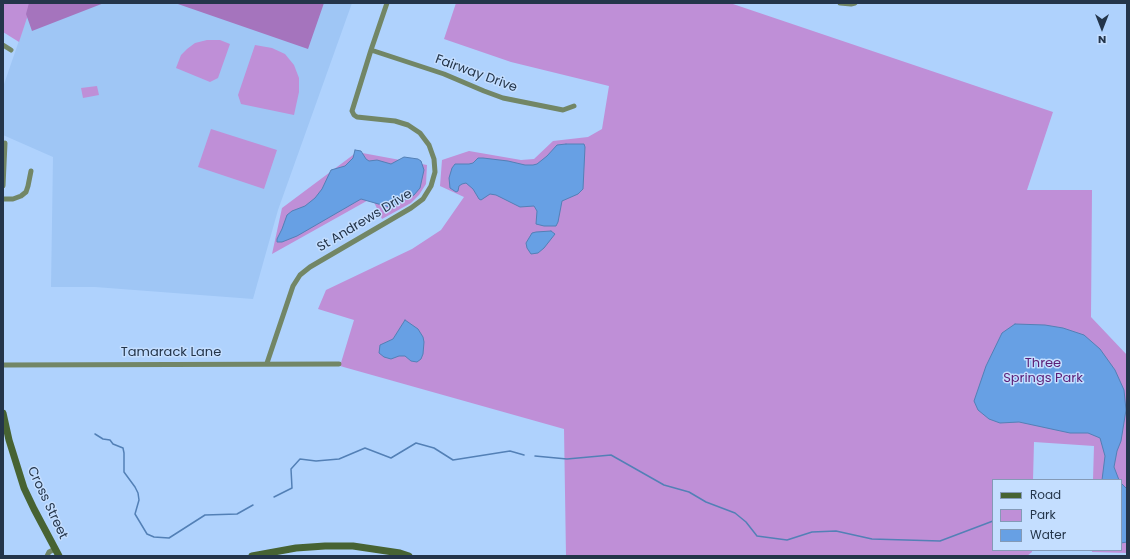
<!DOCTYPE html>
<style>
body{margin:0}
#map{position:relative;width:1130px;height:559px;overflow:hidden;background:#afd2fd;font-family:Poppins,sans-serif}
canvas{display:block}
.frame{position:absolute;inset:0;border:4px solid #24354a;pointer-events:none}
.legend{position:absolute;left:992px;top:479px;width:130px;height:72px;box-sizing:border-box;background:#c4deff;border:1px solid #849ab7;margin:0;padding:5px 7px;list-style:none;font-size:12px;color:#24354a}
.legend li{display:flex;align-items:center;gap:8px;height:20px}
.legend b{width:20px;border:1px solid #849ab7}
.north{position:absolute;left:1082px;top:8px;width:40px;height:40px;-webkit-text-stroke:3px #c4deff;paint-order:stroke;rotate:180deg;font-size:11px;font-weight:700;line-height:16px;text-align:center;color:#24354a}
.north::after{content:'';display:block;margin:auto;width:14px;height:18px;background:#24354a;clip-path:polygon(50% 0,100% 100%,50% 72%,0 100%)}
</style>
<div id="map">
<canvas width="1130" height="559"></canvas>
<div class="frame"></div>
<ul class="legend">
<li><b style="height:5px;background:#476333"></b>Road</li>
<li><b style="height:11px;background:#bf8fd7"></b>Park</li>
<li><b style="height:11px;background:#67a0e4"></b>Water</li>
</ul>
<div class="north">N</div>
</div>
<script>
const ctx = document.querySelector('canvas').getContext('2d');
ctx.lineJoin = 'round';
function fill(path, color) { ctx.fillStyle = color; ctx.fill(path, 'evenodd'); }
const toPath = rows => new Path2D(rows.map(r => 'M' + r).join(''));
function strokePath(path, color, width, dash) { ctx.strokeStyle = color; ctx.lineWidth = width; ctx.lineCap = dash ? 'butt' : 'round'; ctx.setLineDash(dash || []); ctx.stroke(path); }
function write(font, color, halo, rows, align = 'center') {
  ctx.font = font + ' Poppins,sans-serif'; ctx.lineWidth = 3; ctx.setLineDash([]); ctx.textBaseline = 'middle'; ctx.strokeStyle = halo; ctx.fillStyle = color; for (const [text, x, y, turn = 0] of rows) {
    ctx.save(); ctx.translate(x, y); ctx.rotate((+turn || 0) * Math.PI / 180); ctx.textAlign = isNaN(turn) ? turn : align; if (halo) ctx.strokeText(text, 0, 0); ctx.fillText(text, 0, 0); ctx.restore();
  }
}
const built = toPath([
 [32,3,352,3,278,210,253,299,95,287,51,287,53,157,3,135,3,87]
]);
const green = toPath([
 [3,3,32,3,19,42,3,32],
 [456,3,730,3,1053,112,1027,190,1092,190,1091,317,1127,355,1127,553,1092,552,1092,550,1121,550,1121,480,1093,480,1094,446,1034,442,1033,480,993,480,993,550,1032,550,1032,552,1027,556,566,556,564,429,340,366,354,320,318,309,326,290,412,249,441,230,464,197,440,186,442,160,469,151,521,160,534,159,553,141,588,137,602,129,609,86,511,62,444,39],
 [207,40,220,40,230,44,218,78,210,82,176,68,181,55,187,49,195,43],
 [255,45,272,48,285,54,294,65,299,78,299,92,294,115,241,104,238,95],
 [97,86,99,95,83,98,81,88],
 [211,129,277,150,264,189,198,167],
 [357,152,427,165,426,184,419,195,411,203,382,219,372,198,272,254,282,208]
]);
const forest = toPath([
 [29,3,104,3,32,31,26,14],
 [175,3,324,3,308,49]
]);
const water = toPath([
 [566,144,584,144,585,147,583,189,578,194,562,201,558,222,556,226,544,226,536,224,537,211,534,206,520,207,496,195,490,194,481,200,479,199,473,189,466,183,462,184,459,186,458,191,456,192,450,188,449,178,452,168,455,164,469,164,473,163,478,158,483,158,508,161,525,165,533,165,537,164,547,156,557,145,566,144],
 [355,150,361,151,366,159,369,161,377,160,391,164,404,157,418,159,421,161,424,170,420,188,414,195,393,206,389,207,361,199,297,236,282,242,277,242,277,239,282,229,287,215,292,211,305,206,315,198,322,189,331,170,345,166,353,158,355,150],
 [551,231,555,234,544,248,538,253,531,254,527,248,526,243,532,233,536,232,551,231],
 [405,320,418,329,423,337,424,342,423,354,421,359,417,362,411,361,405,356,399,356,391,359,384,357,379,353,380,345,393,339,405,320],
 [1015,324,1045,325,1063,328,1084,335,1100,349,1115,370,1124,390,1126,410,1121,441,1117,451,1114,467,1119,480,1102,480,1105,456,1100,438,1088,433,1070,433,1019,422,1000,423,989,419,978,410,974,401,986,366,1002,333,1015,324],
 [1121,483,1127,489,1127,542,1121,543,1121,483]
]);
const stream = toPath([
 [95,434,103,439,110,440,113,444,123,448,124,453,124,472,135,487,138,493,139,500,135,514,147,534,154,537,169,538,205,515,237,514,253,505],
 [535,456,567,459,611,455,664,485,689,492,706,502,735,513,746,522,757,536,787,540,812,532,836,531,872,539,940,541,993,521],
 [274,497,292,488,291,469,300,459,316,461,339,459,365,448,391,458,416,443,434,448,453,460,510,451,524,455]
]);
const street = toPath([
 [840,3,851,4,855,3],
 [3,45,11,50],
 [371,50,444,74,484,91,503,98,563,110,574,106],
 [3,186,5,143],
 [3,199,13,199,21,196,26,192,28,186,31,171],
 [267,363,293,286,300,275,310,267,411,208,423,199,431,186,435,172,434,159,429,145,420,133,408,125,395,121,357,117,354,115,352,111,371,50,387,3],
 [3,365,339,364],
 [47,556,49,552,55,549]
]);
const secondary = toPath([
 [3,413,9,440,24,488,34,509,59,556],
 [252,556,296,548,325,546,353,546,400,553,409,556]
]);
const streetNames = [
 ["Fairway Drive",476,74,20],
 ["St Andrews Drive",365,221,-31],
 ["Tamarack Lane",171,353],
 ["Cross Street",47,503,65]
];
const parkNames = [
 ["Three",1043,364],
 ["Springs Park",1043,379]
];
fill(built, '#9fc6f5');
fill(green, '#bf8fd7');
fill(forest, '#a574bd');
fill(water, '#67a0e4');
strokePath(water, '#5380b6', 1);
strokePath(stream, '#5380b6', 1.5);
strokePath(street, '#728666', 5);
strokePath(secondary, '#476333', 7);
write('13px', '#24354a', '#c4deff', streetNames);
write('13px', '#5b1d75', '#c4deff', parkNames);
</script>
